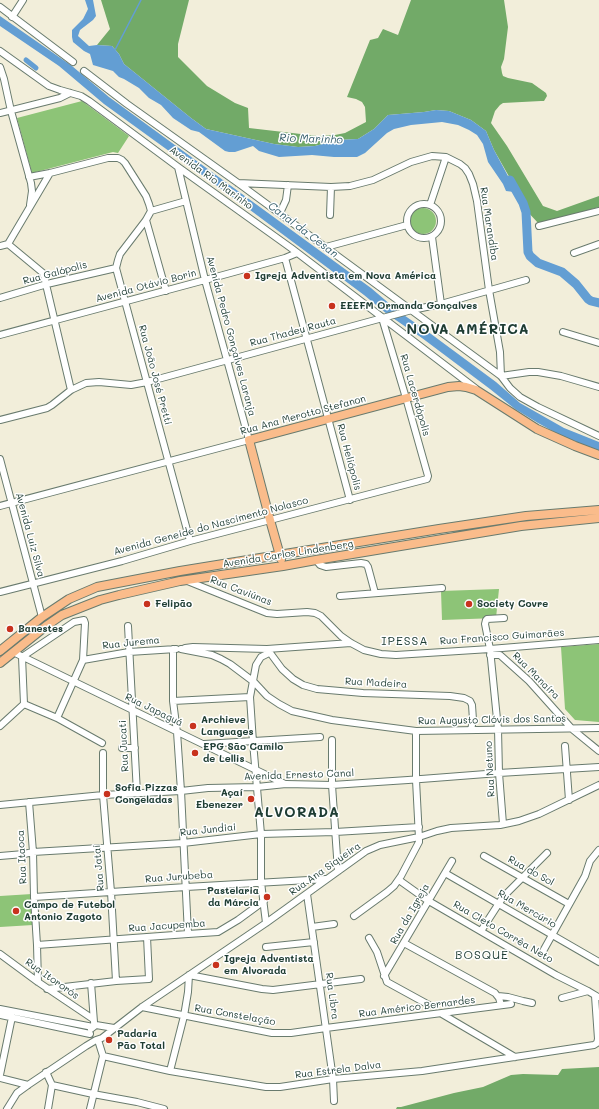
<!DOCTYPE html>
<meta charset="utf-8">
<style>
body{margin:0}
canvas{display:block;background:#f2eeda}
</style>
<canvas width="599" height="1109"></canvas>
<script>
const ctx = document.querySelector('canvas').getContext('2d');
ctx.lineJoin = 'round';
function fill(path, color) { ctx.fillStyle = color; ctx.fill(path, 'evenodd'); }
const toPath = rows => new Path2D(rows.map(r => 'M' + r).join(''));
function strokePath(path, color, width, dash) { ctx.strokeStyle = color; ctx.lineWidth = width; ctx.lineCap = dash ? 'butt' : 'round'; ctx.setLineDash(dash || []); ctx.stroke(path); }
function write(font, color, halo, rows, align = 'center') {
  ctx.font = font + ' Mali,sans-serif'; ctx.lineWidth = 3; ctx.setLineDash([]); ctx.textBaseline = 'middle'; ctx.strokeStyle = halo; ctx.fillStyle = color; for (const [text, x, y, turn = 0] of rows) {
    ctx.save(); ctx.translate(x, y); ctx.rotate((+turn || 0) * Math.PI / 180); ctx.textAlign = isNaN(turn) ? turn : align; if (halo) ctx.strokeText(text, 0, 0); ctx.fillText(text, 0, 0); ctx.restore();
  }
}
const green = toPath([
 [82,101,129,136,118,153,113,152,32,173,17,118],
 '410 221a13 13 0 1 1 26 0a13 13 0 1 1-26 0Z',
 [499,589,496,618,442,620,441,591],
 [599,644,599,722,575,720,565,709,561,647],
 [32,894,33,925,0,927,0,896]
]);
const forest = toPath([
 [101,0,189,0,178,44,178,57,207,86,235,103,248,108,249,128,318,136,335,135,345,133,366,122,365,107,362,102,356,99,347,97,370,40,378,38,383,29,398,35,411,0,504,0,508,27,504,59,501,67,502,73,503,76,508,78,532,83,546,93,547,96,544,101,541,101,503,103,500,105,495,111,491,123,507,146,543,206,557,211,599,196,599,207,539,224,525,209,511,180,494,150,486,131,471,120,449,111,436,110,424,112,388,115,374,129,358,139,338,140,315,146,298,147,274,144,206,129,191,118,124,64,119,54,112,46,97,45,110,29],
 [599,1067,599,1109,396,1109,397,1107,401,1107,454,1093,483,1087,511,1075,523,1074,558,1075,562,1069]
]);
const water = toPath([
 [85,0,93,0,96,16,93,20,80,30,78,36,89,46,97,45,112,46,119,54,124,64,191,118,206,129,274,144,298,147,315,146,338,140,358,139,374,129,388,115,424,112,436,110,449,111,471,120,486,131,494,150,515,189,514,192,506,191,503,184,488,162,483,144,477,135,469,130,458,125,442,122,411,125,394,129,387,133,365,153,357,157,334,157,312,155,279,157,259,151,253,146,235,152,229,152,225,151,199,132,191,130,173,118,161,105,149,98,139,88,124,79,119,77,113,71,93,65,90,54,84,51,73,42,72,37,72,30,83,19,88,9],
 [0,16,72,66,109,97,371,288,398,311,427,331,496,382,520,403,564,428,599,442,599,451,560,435,538,423,515,409,490,389,422,338,387,314,364,295,238,201,104,104,59,66,0,26]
]);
const stream = toPath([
 [115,50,141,0]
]);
const canal = toPath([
 [26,60,36,68]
]);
const river = toPath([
 [510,180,523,203,526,212,528,252,530,256,538,263,562,272,576,284,588,299,591,301,599,303]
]);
const minor = toPath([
 [0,7,73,62],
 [12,17,23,0],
 [0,51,49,86,60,90,81,96,89,101,178,167,291,248,475,388],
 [0,67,4,79,11,111,31,183,32,191,30,205],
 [84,71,127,104,238,183,501,376,510,388,520,397,538,407,599,436],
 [0,113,60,98,70,93],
 [29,177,50,173,108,158,118,158,122,160,125,163,146,196,149,204,151,211,146,220,120,254,118,260,116,268,190,541],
 [238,183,331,187,350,186,373,180,411,162,432,156,446,157,460,164,465,168,469,174,473,184,477,201,489,290,500,352,501,376],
 '407 221a17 17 0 1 1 34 0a17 17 0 1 1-34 0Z',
 [430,205,446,157],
 [151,211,186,201],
 [280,213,286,200,288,185],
 [330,215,331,187],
 [146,220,166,291],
 [539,226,599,211],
 [432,237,441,304],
 [8,244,43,273,44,276,71,390],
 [8,244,50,173],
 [0,246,8,244],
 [326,247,407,225],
 [574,253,599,244],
 [285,258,350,500],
 [0,298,47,284,116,268],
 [563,332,599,343],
 [0,335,205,280,285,258,297,253],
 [501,376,529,372,538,372,561,376,599,387],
 [0,420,47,408,52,405,71,390,86,383,99,382,131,385,147,382,412,310,441,304,526,280],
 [0,459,42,617],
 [0,506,249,440,205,280,178,167],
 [316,560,320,565,326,567,361,563,366,564,368,567,375,593],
 [185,580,267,613,277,614,307,612,315,613,321,616,341,636,351,643,364,650,381,654,396,655,490,649,599,640],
 [0,592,122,561,190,541,427,479,428,476,406,398,382,318],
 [340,596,442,588],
 [128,626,137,793],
 [185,648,193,647,267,649,351,643],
 [173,649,173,701,177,732,181,791,188,934],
 [181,649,212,655,221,659,230,664,254,682,267,696,279,704,292,711,332,720,416,731,599,728],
 [268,650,282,669,293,679,303,685,317,689,363,693,450,696,464,698,470,701,472,705,473,720,471,730],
 [13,652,285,784],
 [490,655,500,655,529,681,572,729,599,751],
 [83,660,129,652,176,649],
 [173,701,250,697],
 [24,704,22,657,74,622,84,620,85,623,83,660,57,718],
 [24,704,57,718,102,743],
 [0,726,24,704],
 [332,740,332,785,338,871],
 [204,744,320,737],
 [565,746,569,800],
 [122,748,135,748],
 [103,753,103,795,111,892,116,981],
 [29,802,33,852,34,897,37,945,38,982],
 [0,805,103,795,181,791,208,788,257,787,286,784,332,785,408,780,499,773,599,767],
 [503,824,499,773,498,729,490,649,485,624,486,620,487,619,504,618],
 [0,856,24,854,33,852,183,843,261,834,335,832,419,827],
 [484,856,569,904],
 [445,873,599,962],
 [399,880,427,900,556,975,588,991,598,997],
 [307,894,333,1079,334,1101],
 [34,897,111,892,186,887,326,879],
 [354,916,387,892,394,886,401,876,419,842,419,838,416,780,416,731],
 [266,923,261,882,261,834,253,742,250,697,256,665,261,657,269,653],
 [312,927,334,924],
 [481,931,503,897,547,853],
 [369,938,377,952,387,982,429,1005],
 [404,943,495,993,499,998,501,1005],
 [37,945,188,934,218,932,238,920,264,901],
 [266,947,314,942],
 [542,953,585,876,590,861,599,850],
 [0,954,38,982,93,1019],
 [384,976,452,861],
 [91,983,94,1022],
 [47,989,116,981,149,979,147,937],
 [498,996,508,997,523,1001,532,1003],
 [562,998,588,991],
 [142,1007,272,1033,291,1033,326,1028,511,1004],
 [0,1009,93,1027],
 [442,1014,515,1057],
 [0,1015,90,1034],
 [91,1029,96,1025,114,1028],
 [103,1056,170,1071,266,1087,280,1087,333,1079,422,1071,594,1045,597,1043,598,1039,595,996],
 [170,1071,184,1016,188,992,189,975,262,989,273,990,361,979],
 [46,1072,52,1085,48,1109],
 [0,1075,12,1017],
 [0,1078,28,1085],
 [52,1085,93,1094,137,1102,164,1109],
 [7,1109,17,1093,28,1085,86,1046,96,1040,102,1038,142,1007,266,923,366,851,380,845,419,837,437,831,451,828,500,825,519,821,539,814,599,785],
 [90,1109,103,1056,98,1040]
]);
const major = toPath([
 [281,559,270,520,249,440,448,387,459,386,466,387,476,390,537,429,575,446,599,455],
 [0,651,42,617,69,599,97,587,180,571,439,529,526,516,599,510],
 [0,663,46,626,62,615,100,600,119,595,180,581,283,566,316,560,521,526,599,518]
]);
const markers = [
 [247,276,4,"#c8321e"],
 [332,306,4,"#c8321e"],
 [147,604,4,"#c8321e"],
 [469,604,4,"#c8321e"],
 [10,629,4,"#c8321e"],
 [193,726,4,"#c8321e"],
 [195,753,4,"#c8321e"],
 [107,794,4,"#c8321e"],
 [251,799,4,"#c8321e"],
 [267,897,4,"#c8321e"],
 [16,911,4,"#c8321e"],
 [216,965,4,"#c8321e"],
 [109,1040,4,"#c8321e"]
];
const streetNames = [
 ["Avenida Rio Marinho",211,178,36],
 ["Rua Marandiba",489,224,81],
 ["Rua Galópolis",55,273,-15],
 ["Avenida Otávio Borin",146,286,-15],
 ["Rua Thadeu Rauta",293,332,-15],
 ["Avenida Pedro Gonçalves Laranja",231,336,75],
 ["Rua João José Pretti",155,375,75],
 ["Rua Lacerdópolis",415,395,74],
 ["Rua Ana Merotto Stefanon",303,415,-15],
 ["Rua Heliópolis",349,457,75],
 ["Avenida Geneide do Nascimento Nolasco",211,526,-15],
 ["Avenida Luiz Silva",30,535,75],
 ["Avenida Carlos Lindenberg",288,554,-9],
 ["Rua Caviúnas",241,591,21],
 ["Rua Francisco Guimarães",502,637,-4],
 ["Rua Jurema",131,643,-6],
 ["Rua Manaíra",536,676,45],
 ["Rua Madeira",376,683,3],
 ["Rua Japaguá",154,710,26],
 ["Rua Augusto Clóvis dos Santos",492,720,-1],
 ["Rua Jucati",124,746,-93],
 ["Rua Netuno",490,769,-93],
 ["Avenida Ernesto Canal",299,775,-2],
 ["Rua Jundiai",208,830,-6],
 ["Rua Itaoca",22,857,-93],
 ["Rua Jataí",99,868,-95],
 ["Rua Ana Siqueira",325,869,-35],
 ["Rua do Sol",531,871,29],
 ["Rua Jurubeba",179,877,-4],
 ["Rua Mercúrio",527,909,30],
 ["Rua da Igreja",410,914,-60],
 ["Rua Jacupemba",167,926,-4],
 ["Rua Cleto Corrêa Neto",503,932,30],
 ["Rua Itororós",52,979,35],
 ["Rua Libra",332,996,82],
 ["Rua Américo Bernardes",417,1007,-7],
 ["Rua Constelação",235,1015,10],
 ["Rua Estrela Dalva",338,1070,-7]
];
const poiNames = [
 ["Igreja Adventista em Nova América",255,276],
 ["EEEFM Ormanda Gonçalves",340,306],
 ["Felipão",155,604],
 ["Society Covre",477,604],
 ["Banestes",18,629],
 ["Archieve",201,720],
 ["Languages",201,732],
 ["EPG São Camilo",203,747],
 ["de Lellis",203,759],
 ["Sofia Pizzas",115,788],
 ["Congeladas",115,800],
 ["Açaí",243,793,"right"],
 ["Ebenezer",243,805,"right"],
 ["Pastelaria",259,891,"right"],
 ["da Márcia",259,903,"right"],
 ["Campo de Futebol",24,905],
 ["Antonio Zagoto",24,917],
 ["Igreja Adventista",224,959],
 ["em Alvorada",224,971],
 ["Padaria",117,1034],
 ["Pão Total",117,1046]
];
const waterNames = [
 ["Rio Marinho",311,139,2],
 ["Canal da Cesan",303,230,37]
];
const quarterNames = [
 ["IPESSA",405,641],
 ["BOSQUE",482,955]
];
const districtNames = [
 ["NOVA AMÉRICA",468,330],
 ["ALVORADA",297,813]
];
fill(green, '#8dc477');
fill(forest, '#72aa68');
fill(water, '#639ed3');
strokePath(stream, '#639ed3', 1.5);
strokePath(canal, '#639ed3', 5);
strokePath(river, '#639ed3', 9);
strokePath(minor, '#697b6e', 8);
strokePath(major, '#697b6e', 10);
strokePath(minor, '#fff', 6);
strokePath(major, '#fabc8b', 8);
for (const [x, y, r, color] of markers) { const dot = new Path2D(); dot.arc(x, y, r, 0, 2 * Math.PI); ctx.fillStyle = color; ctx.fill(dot); strokePath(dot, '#fff', 1.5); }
write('10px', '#1f3d34', '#fff', streetNames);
write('bold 10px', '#1f3d34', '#fff', poiNames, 'left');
write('italic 11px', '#375f6c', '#fff', waterNames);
ctx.letterSpacing = '1px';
write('12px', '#1f3d34', '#fff', quarterNames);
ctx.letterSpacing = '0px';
ctx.letterSpacing = '1px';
write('bold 14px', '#1f3d34', '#fff', districtNames);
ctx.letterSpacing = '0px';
</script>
